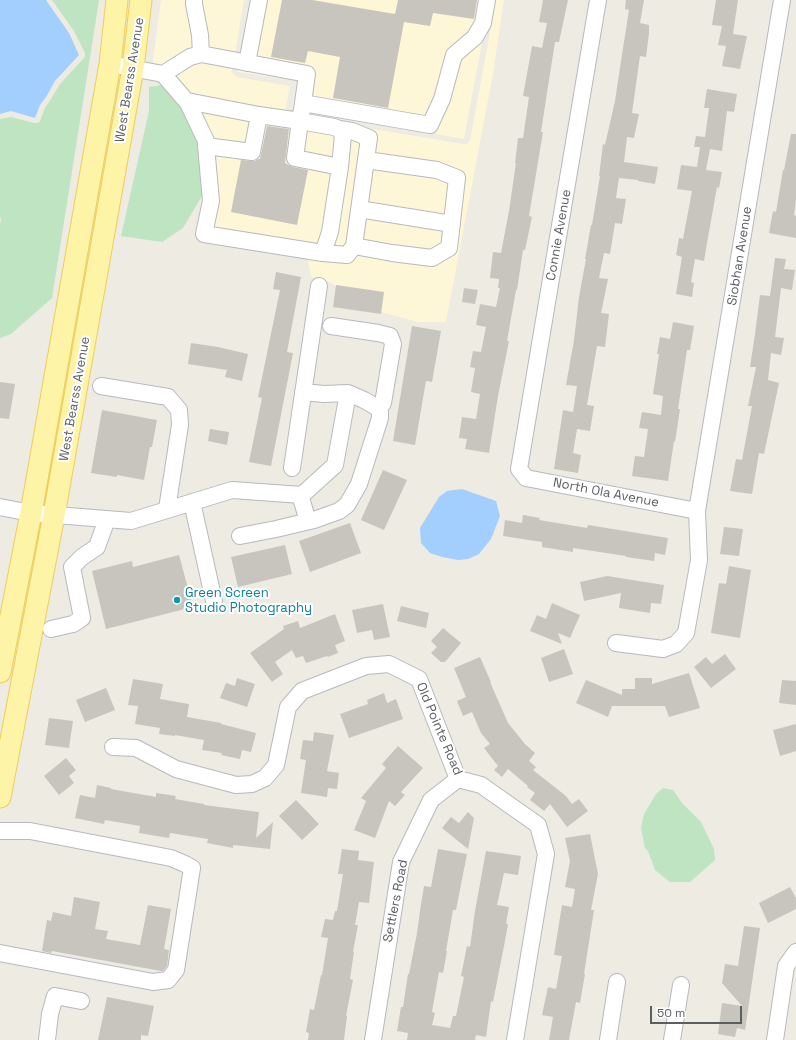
<!DOCTYPE html>
<style>
body{margin:0}
#map{position:relative;width:796px;height:1040px;overflow:hidden;background:#edebe2;font-family:"Space Grotesk",sans-serif}
canvas{display:block}
.scale{position:absolute;left:650px;top:1006px;width:92px;height:18px;box-sizing:border-box;border:2px solid #5a5d62;border-top:0;padding-left:5px;font-size:12px;line-height:14px;white-space:nowrap;color:#5a5d62;-webkit-text-stroke:3px #fff;paint-order:stroke}
</style>
<div id="map">
<canvas width="796" height="1040"></canvas>
<div class="scale">50 m</div>
</div>
<script>
const ctx = document.querySelector('canvas').getContext('2d');
ctx.lineJoin = 'round';
function fill(path, color) { ctx.fillStyle = color; ctx.fill(path, 'evenodd'); }
const toPath = rows => new Path2D(rows.map(r => 'M' + r).join(''));
function strokePath(path, color, width, dash) { ctx.strokeStyle = color; ctx.lineWidth = width; ctx.lineCap = dash ? 'butt' : 'round'; ctx.setLineDash(dash || []); ctx.stroke(path); }
function write(font, color, halo, rows, align = 'center') {
  ctx.font = font + ' "Space Grotesk",sans-serif'; ctx.lineWidth = 4; ctx.setLineDash([]); ctx.textBaseline = 'middle'; ctx.strokeStyle = halo; ctx.fillStyle = color; for (const [text, x, y, turn = 0] of rows) {
    ctx.save(); ctx.translate(x, y); ctx.rotate((+turn || 0) * Math.PI / 180); ctx.textAlign = isNaN(turn) ? turn : align; if (halo) ctx.strokeText(text, 0, 0); ctx.fillText(text, 0, 0); ctx.restore();
  }
}
const commercial = toPath([
 [161,0,244,0,232,72,234,75,237,77,290,86,286,108,288,113,291,115,463,144,467,144,470,140,496,0,504,0,493,74,446,322,417,322,385,313,342,294,332,283,311,277,307,254,211,234,213,146,152,66],
 [250,0,490,0,464,139,292,109,297,81,238,72]
]);
const green = toPath([
 [52,0,99,0,52,298,11,334,0,338,0,225,1,219,0,217,0,119,11,117,34,123,38,123,40,121,45,108,51,99,60,84,85,57,85,53,74,31],
 [163,85,176,100,190,124,199,143,203,194,183,228,162,242,121,236,149,111,149,87],
 [663,788,673,790,682,803,701,822,714,849,715,860,690,882,670,882,655,870,648,851,645,848,641,828,644,814,656,794]
]);
const water = toPath([
 [0,0,46,0,69,33,79,55,55,81,46,97,40,105,35,118,11,111,0,114],
 [462,489,496,501,500,516,491,539,479,554,468,559,458,560,442,557,430,553,421,543,420,528,439,497,447,491]
]);
const building = toPath([
 [282,0,312,0,395,14,398,0,477,0,474,19,433,13,430,26,404,22,388,108,333,98,340,57,308,51,305,63,271,57],
 [543,0,568,0,559,42,555,42,547,93,541,132,543,132,529,216,532,217,525,250,523,250,517,290,516,290,507,341,509,341,498,396,489,453,465,449,467,439,459,438,462,417,476,419,480,394,471,392,475,368,470,367,473,351,481,352,486,327,476,325,480,304,496,307,500,288,498,288,499,279,490,278,493,252,501,253,509,211,516,163,515,163,518,138,523,138,529,97,523,96,532,46,542,48,547,23,539,22],
 [626,0,644,0,640,23,649,25,649,33,646,57,640,56,632,113,639,114,634,138,627,137,624,162,658,167,655,184,638,181,638,180,619,178,616,198,626,199,622,224,615,223,610,254,604,253,599,278,608,279,601,313,609,314,605,347,597,346,587,405,594,406,590,431,577,429,573,453,581,455,578,473,554,469,563,410,573,412,577,386,566,385,574,340,579,297,586,259,585,259,591,225,592,225,600,176,599,176,603,144,605,145,615,101,621,61,629,10,625,9],
 [716,0,738,0,733,34,747,36,740,69,722,66,726,46,718,45,722,26,712,25],
 [707,89,737,94,734,112,727,111,722,151,710,149,706,170,722,172,719,188,717,187,707,243,704,261,695,259,691,282,694,283,692,297,676,294,682,257,676,255,679,238,683,239,692,191,677,189,681,165,697,167,700,147,694,147,696,136,705,137,709,108,704,108],
 [267,126,289,129,285,163,293,167,308,170,297,225,231,212,241,160,251,161,255,161,258,159,260,159],
 [791,134,796,134,796,199,794,215,796,216,796,238,769,233,773,211,776,212,783,170,784,170],
 [775,258,786,259,784,269,795,270,792,290,781,288,775,337,784,338,781,355,771,353,768,380,779,383,764,454,759,453,752,494,730,491,736,459,742,460,752,406,748,406,756,367,750,367,755,334,760,295,770,296],
 [276,272,301,277,287,352,293,353,271,466,249,462,262,398,258,397,280,290,273,289],
 [336,285,384,292,381,314,333,307],
 [464,288,478,290,475,304,462,302],
 [673,322,694,326,690,350,687,350,678,409,680,409,675,442,674,441,668,481,632,476,635,456,644,457,648,429,639,428,642,412,661,415,663,396,653,394,659,354,657,354,660,337,670,339],
 [412,326,441,331,432,382,426,381,415,445,393,441],
 [191,343,218,347,248,354,242,381,225,377,227,370,188,364],
 [0,382,15,384,9,419,0,418],
 [102,410,157,420,152,447,150,447,144,480,117,475,117,477,91,473],
 [210,429,229,432,227,445,208,441],
 [383,470,407,480,384,530,361,520],
 [523,515,540,518,539,520,587,528,588,525,668,538,665,555,655,553,654,561,626,557,626,556,573,548,573,552,542,547,542,542,503,536,505,520,522,523],
 [350,523,361,553,310,572,299,541],
 [724,527,743,529,739,556,720,554],
 [285,545,292,574,238,587,231,557],
 [179,555,193,607,106,629,92,571,132,561,133,567],
 [729,566,751,570,740,638,711,633,719,583,726,584],
 [607,576,664,585,661,604,651,603,650,613,619,608,621,593,584,601,580,582],
 [552,603,580,615,570,638,558,633,562,644,530,631,537,615,546,619],
 [383,604,390,637,374,640,372,630,357,633,352,610],
 [401,606,429,613,426,628,397,621],
 [335,614,345,641,335,645,338,653,328,657,327,656,306,663,303,656,296,658,292,650,275,662,283,674,272,682,250,653,284,629,283,626,298,621,300,628],
 [443,628,461,643,445,662,441,662,431,653,437,647,431,641],
 [564,649,573,674,549,682,541,658],
 [725,654,736,669,711,688,694,667,706,657,712,664],
 [480,657,491,682,490,682,508,723,525,744,535,753,529,761,536,767,533,770,566,796,572,804,579,799,588,811,567,827,550,804,544,811,530,800,535,793,527,787,528,786,508,769,502,777,494,770,498,766,484,748,490,744,481,733,472,712,463,716,457,701,466,697,454,668],
 [689,673,700,708,669,717,665,706,612,706,608,717,576,703,586,680,622,695,622,689,635,689,635,678,652,678,652,684],
 [237,678,255,684,247,707,220,698,226,683,235,686],
 [133,679,163,684,160,699,189,704,187,717,221,723,221,724,256,733,251,752,242,750,240,759,221,755,222,753,202,750,204,740,175,735,175,736,159,734,160,728,135,724,138,706,128,705],
 [782,680,796,681,796,705,779,703],
 [106,688,115,710,85,722,76,700],
 [384,693,387,703,396,699,403,719,349,738,340,714,368,704,367,700],
 [49,718,73,721,69,748,45,745],
 [796,724,796,751,780,756,773,730],
 [314,732,334,735,327,771,339,773,337,789,328,788,327,797,301,793,306,760,300,759,303,740,313,741],
 [398,746,423,768,401,792,405,795,395,806,389,801,375,838,354,830,366,801,361,798,386,768,382,764],
 [66,758,76,770,69,776,74,783,59,795,44,776],
 [97,785,111,788,111,789,156,797,156,793,176,796,175,799,204,804,204,805,259,812,256,838,273,822,270,849,233,845,233,848,207,843,208,839,170,833,169,838,139,833,140,826,105,820,104,824,75,818,80,795,95,798],
 [296,800,319,824,302,840,279,816],
 [468,812,474,818,468,849,442,828,451,817,459,823],
 [590,834,598,874,591,910,594,910,584,974,585,974,580,1003,576,1002,569,1040,549,1040,553,1017,542,1015,548,987,556,989,562,956,554,955,562,905,572,907,575,889,565,887,570,861,565,838],
 [342,849,359,851,358,860,374,862,369,903,359,902,355,925,358,925,353,952,354,952,350,979,353,980,346,1016,347,1016,344,1040,308,1040,309,1033,306,1032,310,1009,314,1010,321,975,322,975,328,938,321,937,325,919,333,920,335,911,337,911,343,874,338,874],
 [438,849,467,854,456,910,453,910,446,951,447,951,443,973,439,972,432,1012,435,1013,432,1025,450,1028,453,1016,456,1016,464,977,461,976,467,946,470,947,475,911,486,851,521,856,518,875,504,873,497,905,509,907,506,924,508,924,504,946,493,1002,491,1001,486,1037,476,1035,475,1040,407,1040,408,1033,397,1031,401,1007,403,1007,408,974,409,974,417,933,421,904,424,886,431,887],
 [790,887,796,898,796,909,768,923,759,903],
 [74,897,100,902,95,929,108,931,106,939,140,945,148,905,171,909,164,949,169,950,167,966,163,971,161,971,52,951,51,953,42,951,47,920,51,921,53,912,71,916],
 [744,926,760,928,745,1030,737,1028,735,1037,718,1034,722,1003,742,1006,722,983,725,964,738,966],
 [107,997,154,1006,148,1036,141,1035,141,1040,98,1040]
]);
const minor = toPath([
 [194,0,194,4,200,35,201,54],
 [598,0,519,469,526,478,697,511],
 [247,63,259,0],
 [110,64,163,74,188,103,206,141,206,146,211,201,204,234,323,253,330,232,340,167],
 [163,74,190,57,201,54,307,74,303,103,430,125,442,99,454,55,475,37,483,23,487,0],
 [187,101,259,115],
 [206,146,252,152,259,115,300,121,334,127,339,129,343,135,340,167,295,158,300,121,303,103],
 [359,209,452,224],
 [354,246,392,253,432,258,449,248,457,178,437,170,366,160],
 [323,253,347,255,354,246,369,138,352,131,339,129],
 [331,326,378,333,390,336,393,344,383,403,378,408],
 [101,386,168,397,179,410,180,425,167,509],
 [292,468,319,286],
 [300,495,308,521],
 [192,502,214,601],
 [0,507,31,513,131,521,232,490,302,495,335,465,348,393],
 [240,536,276,529,314,520,339,511,347,505,359,484,380,418,380,412,378,408,364,400,348,393,324,394,303,392],
 [51,629,73,624,82,618,72,567,82,557,97,547,107,519],
 [616,643,663,649,676,644,686,633,699,560,697,511,782,0],
 [113,747,136,748,176,769,236,785,252,784,265,778,276,765,288,707,302,691,366,666,389,664,419,679,458,779,481,785,538,825,546,854,515,1040],
 [0,831,30,831,171,858,185,864,192,868,176,970,168,980,153,982,0,953],
 [47,1040,50,1014,55,996,81,1001],
 [373,1040,401,862,431,800,458,779],
 [608,1040,617,982],
 [672,1040,681,985],
 [775,1040,786,966,796,952]
]);
const major = toPath([
 [0,672,31,513,110,64,117,0],
 [0,797,54,515,133,68,141,0]
]);
const markers = [
 [177,600,4,"#0f9aa8"]
];
const streetNames = [
 ["West Bearss Avenue",130,80,-81],
 ["Connie Avenue",559,235,-80],
 ["Siobhan Avenue",740,256,-81],
 ["West Bearss Avenue",75,399,-80],
 ["North Ola Avenue",606,493,11],
 ["Old Pointe Road",439,729,67],
 ["Settlers Road",396,901,-79]
];
const cultureNames = [
 ["Green Screen",185,593],
 ["Studio Photography",185,608]
];
fill(commercial, '#fdf6d7');
fill(green, '#bfe4c1');
fill(water, '#a2cffd');
fill(building, '#c8c5bf');
strokePath(minor, '#b7b9be', 18);
strokePath(major, '#eece5a', 23);
strokePath(minor, '#fff', 16);
strokePath(major, '#fdf4a7', 21);
for (const [x, y, r, color] of markers) { const dot = new Path2D(); dot.arc(x, y, r, 0, 2 * Math.PI); ctx.fillStyle = color; ctx.fill(dot); strokePath(dot, '#fff', 1.5); }
write('13px', '#5a5d62', '#fff', streetNames);
write('13px', '#0d838f', '#fff', cultureNames, 'left');
</script>
